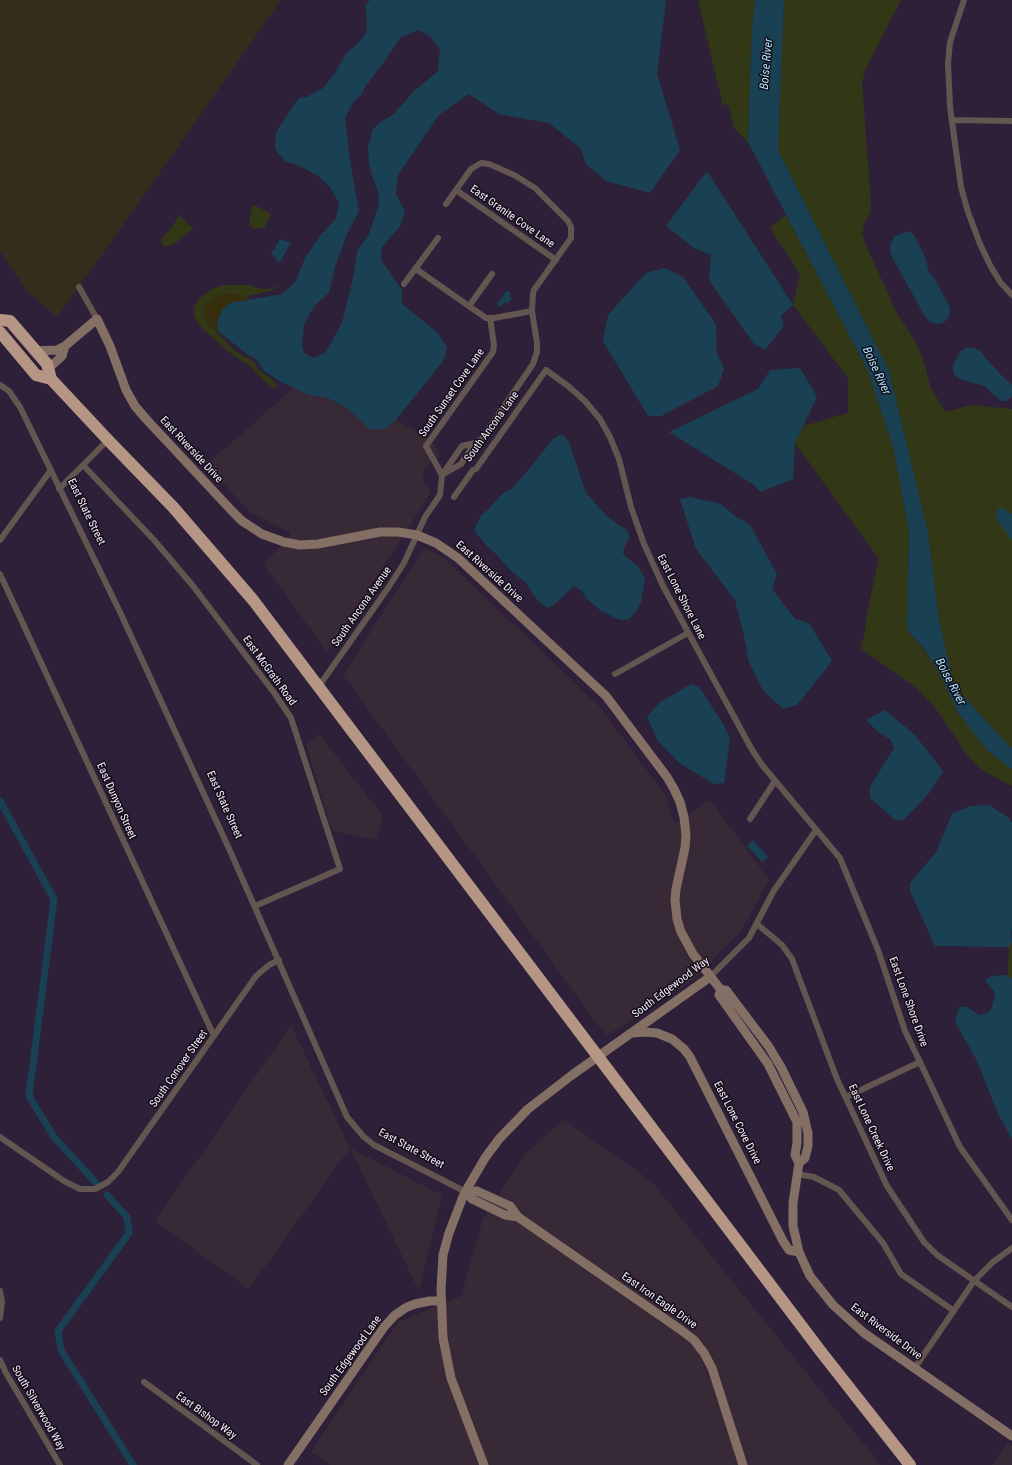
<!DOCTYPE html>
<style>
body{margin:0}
canvas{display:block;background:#2d2038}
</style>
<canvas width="1012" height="1465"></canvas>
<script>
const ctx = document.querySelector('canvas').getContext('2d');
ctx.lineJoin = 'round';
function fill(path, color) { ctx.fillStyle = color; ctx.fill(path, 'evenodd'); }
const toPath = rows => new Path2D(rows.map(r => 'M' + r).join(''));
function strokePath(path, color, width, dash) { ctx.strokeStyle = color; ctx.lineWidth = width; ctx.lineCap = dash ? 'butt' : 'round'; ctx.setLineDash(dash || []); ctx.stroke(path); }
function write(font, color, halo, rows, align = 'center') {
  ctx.font = font + ' "Roboto Condensed",sans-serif'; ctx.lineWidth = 3; ctx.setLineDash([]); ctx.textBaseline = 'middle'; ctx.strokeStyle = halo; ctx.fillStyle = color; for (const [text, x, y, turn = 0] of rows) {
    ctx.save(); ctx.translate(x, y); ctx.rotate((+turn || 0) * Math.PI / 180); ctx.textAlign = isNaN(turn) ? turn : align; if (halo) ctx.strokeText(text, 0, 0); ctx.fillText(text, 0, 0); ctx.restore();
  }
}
const commercial = toPath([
 [294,388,309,395,328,398,347,408,369,429,385,429,396,420,419,433,435,445,440,457,433,460,423,472,424,484,431,491,427,499,327,652,264,565,291,533,250,512,206,465],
 [424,548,444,558,600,707,666,796,674,823,710,800,769,880,741,931,694,979,606,1036,343,675],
 [319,734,383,816,376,840,332,831,306,744],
 [291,1025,350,1148,442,1195,419,1291,350,1148,249,1289,155,1221],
 [563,1119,651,1181,881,1465,330,1465,311,1452,398,1322,461,1296,483,1219,525,1155],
 [1008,1442,1012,1445,1012,1465,992,1465]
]);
const industrial = toPath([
 [0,0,281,0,109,245,57,317,27,291,0,251]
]);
const green = toPath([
 [698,0,755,0,752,30,748,142,734,128,728,104,723,106],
 [784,0,901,0,866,69,862,82,871,203,870,212,864,224,862,234,867,248,896,311,917,345,924,362,931,389,946,412,971,405,1012,409,1012,749,954,686,939,621,928,533,889,371,778,150],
 [254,205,270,213,271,215,264,228,255,229,249,225,252,206],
 [179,215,193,229,177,242,168,246,163,246,161,240,174,224],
 [786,215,868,371,893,447,909,530,907,630,925,651,939,673,958,713,988,751,1012,769,1012,786,982,770,968,756,934,706,914,686,861,649,861,645,865,632,867,613,879,559,795,443,803,426,848,413,848,378,793,305,800,275,787,253,775,237,771,227],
 [283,283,271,291,248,296,225,294,203,313,206,321,235,351,254,362,259,370,277,384,275,389,264,381,250,366,234,356,203,329,197,322,194,315,194,308,198,300,202,296,212,289,223,285,249,285,261,289,271,289],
 [1012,942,1012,979,1008,975,1009,947]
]);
const sand = toPath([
 [225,294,248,296,249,298,245,301,230,303,217,322,218,331,214,330,206,321,203,313,206,303,216,296]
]);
const water = toPath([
 [370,0,666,0,657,74,680,150,650,193,606,181,586,164,581,149,549,123,499,114,469,94,439,115,398,175,396,195,405,211,401,225,382,247,381,260,402,290,402,304,438,333,447,348,444,360,396,420,385,429,369,429,347,408,328,398,309,395,283,383,264,371,256,359,247,354,218,331,217,322,222,310,230,303,282,294,296,281,305,258,320,236,336,219,339,203,330,187,318,176,302,167,285,161,275,149,276,132,299,98,307,97,323,88,335,73,345,55,360,41,366,33,367,22,365,5],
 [418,30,431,37,440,49,438,71,413,92,394,114,379,123,372,131,371,138,368,146,369,163,372,176,378,191,379,204,369,234,357,251,354,274,342,323,326,352,313,358,304,353,302,343,304,325,314,306,329,293,335,267,347,234,359,211,351,167,345,118,354,101,361,95,365,87,384,62,400,38],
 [755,0,784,0,778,150,889,371,928,533,939,621,954,686,1012,749,1012,769,988,751,958,713,939,673,925,650,907,630,909,530,893,447,868,371,748,142,752,30],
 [707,171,793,305,781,316,784,326,765,350,754,344,709,280,711,255,694,248,666,226],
 [908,231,910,232,914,235,925,257,929,273,935,279,950,308,949,317,944,322,939,324,930,322,926,318,893,259,890,250,891,243,894,237],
 [280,239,291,243,280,262,276,260,277,258,271,254],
 [665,268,683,277,716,324,717,353,724,369,718,386,661,416,648,416,603,341,608,315,646,273],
 [507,290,511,293,509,296,512,298,508,304,505,302,501,307,497,304],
 [965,348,972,348,979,350,1000,374,1012,385,1012,396,1007,401,1002,401,997,398,985,386,962,380,956,376,953,372,953,365,960,352],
 [800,368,817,397,795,443,793,479,761,492,751,483,669,432,758,389,770,370],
 [560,435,563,435,569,442,586,493,606,515,617,524,626,529,629,534,629,538,624,548,623,554,637,566,642,573,645,580,641,602,635,613,629,619,623,620,618,619,600,610,586,598,582,591,574,586,554,605,547,608,537,600,526,583,510,570,498,556,488,547,476,533,475,528,481,515,488,510,499,497,505,492,510,490,525,474,553,439],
 [690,497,721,504,735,516,750,525,777,574,772,589,795,619,809,623,832,661,797,705,783,709,762,689,749,662,744,636,735,600,696,549,680,499],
 [1001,507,1012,514,1012,541,999,522,996,515,997,510],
 [691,684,699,687,724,725,730,739,724,783,714,784,679,763,658,741,647,717,659,703],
 [885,710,915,735,943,771,930,792,904,820,895,820,870,798,870,787,894,748,891,740,877,731,866,720],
 [989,805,1009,818,1012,823,1012,928,1011,933,1012,942,1009,947,935,946,910,891,910,883,936,852,952,814,970,806],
 [753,840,768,857,762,862,747,846],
 [1008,975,1012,979,1012,1139,999,1116,976,1059,955,1022,959,1007,967,1007,979,1015,987,1014,992,1008,995,993,985,980,992,976]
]);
const canal = toPath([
 [0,801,54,899,29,1096,54,1137,99,1186],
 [107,1195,127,1217,129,1233,58,1331,61,1350,133,1465]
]);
const street = toPath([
 [964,0,950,42,948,63,950,107,961,187,968,212,980,244,991,267,1001,283,1012,295],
 [952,120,1012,121],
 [456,190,556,260],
 [446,204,471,169,481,163,489,164,514,175,535,188,568,221,571,227,571,238,534,290,533,294,532,311,537,343,537,352,533,364,481,440,475,443,462,446,442,475,461,464,475,443],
 [416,269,486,318,494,318,532,311],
 [404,284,438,238],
 [79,287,97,319],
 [469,306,492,274],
 [0,385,9,391,20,407,120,612,231,853,347,1117,363,1136,374,1145,466,1192],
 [83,465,154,540,193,586,275,694,291,718,340,869,255,906],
 [59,489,108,440],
 [454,497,473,470,476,469,546,370,568,386,585,401,600,419,610,437,619,459,631,507,644,544,663,586,751,748,762,765,840,858,878,950,905,1031,920,1062,960,1147,1012,1220],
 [0,540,51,470],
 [0,574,214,1036],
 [615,674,688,633],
 [319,686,388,588,404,563,425,517,440,495,442,475,426,446,493,352,494,345,490,318],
 [750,819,775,781],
 [757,924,782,945,792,959,837,1079,887,1186,924,1242,937,1255,1012,1307],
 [710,977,749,938,773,892,816,830],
 [846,1097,920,1062],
 [0,1137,64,1181,80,1189,95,1189,108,1182,118,1172,256,976,269,965,279,960],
 [797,1174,814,1177,839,1190,883,1243,901,1274,954,1311],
 [0,1291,2,1302,0,1318],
 [0,1360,6,1373,60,1465],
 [914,1369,974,1281,993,1262,1012,1248],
 [144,1382,257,1465]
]);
const secondary = toPath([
 [35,351,57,350,65,346,97,319,110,346,126,390,135,406,147,420,232,511,242,521,262,534,284,542,300,545,318,544,380,532,398,532,417,535,436,543,458,558,606,696,667,777,674,789,680,802,684,817,686,835,685,848,676,889,675,900,677,919,681,932,693,954,721,990],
 [48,369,62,356,65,346],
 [721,990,719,995,768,1064,797,1122,797,1143,795,1155,799,1163,793,1203,793,1226,799,1252,810,1276,833,1305,864,1333,1012,1436],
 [721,990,726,990,769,1047,781,1067,803,1112,808,1133,808,1146,805,1158,799,1163],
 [633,1033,644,1032,657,1033,672,1039,684,1049,690,1057,783,1241,789,1250,799,1252],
 [477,1191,510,1206,518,1217,505,1215,472,1199,466,1192,477,1191],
 [518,1217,681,1330,694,1340,704,1353,712,1368,743,1465],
 [288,1465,384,1327,395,1315,407,1307,415,1304,430,1301,441,1301],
 [484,1465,451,1378,443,1338,441,1289,443,1255,449,1233,464,1194,485,1158,499,1139,528,1109,572,1075,710,977]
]);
const highway = toPath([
 [0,320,10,321,47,364,51,379,108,440,173,507,253,600,822,1353,910,1465],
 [0,332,36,375,51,379]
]);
const streetNames = [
 ["East Granite Cove Lane",512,217,35],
 ["South Sunset Cove Lane",452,393,-55],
 ["South Ancona Lane",492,427,-54],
 ["East Riverside Drive",191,450,47],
 ["East State Street",86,512,64],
 ["East Riverside Drive",489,572,42],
 ["East Lone Shore Lane",681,597,63],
 ["South Ancona Avenue",362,607,-55],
 ["East McGrath Road",269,671,54],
 ["East Dunyon Street",116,801,66],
 ["East State Street",224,805,66],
 ["South Edgewood Way",671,988,-37],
 ["East Lone Shore Drive",908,1002,70],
 ["South Conover Street",179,1069,-55],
 ["East Lone Cove Drive",737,1123,63],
 ["East Lone Creek Drive",871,1128,65],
 ["East State Street",411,1149,28],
 ["East Iron Eagle Drive",659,1301,35],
 ["East Riverside Drive",886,1332,37],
 ["South Edgewood Lane",351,1356,-54],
 ["South Silverwood Way",38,1408,60],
 ["East Bishop Way",206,1416,36]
];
const waterNames = [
 ["Boise River",767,64,-85],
 ["Boise River",876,371,65],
 ["Boise River",950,682,62]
];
fill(commercial, '#372935');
fill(industrial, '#352d1c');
fill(green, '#323816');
fill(sand, '#362e0d');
fill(water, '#194153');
strokePath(canal, '#194153', 7);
strokePath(street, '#63554f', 6);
strokePath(secondary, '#846f65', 9);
strokePath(highway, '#b59584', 12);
write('11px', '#f5edfd', '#130d17', streetNames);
write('italic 12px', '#ace3ff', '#130d17', waterNames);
</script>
